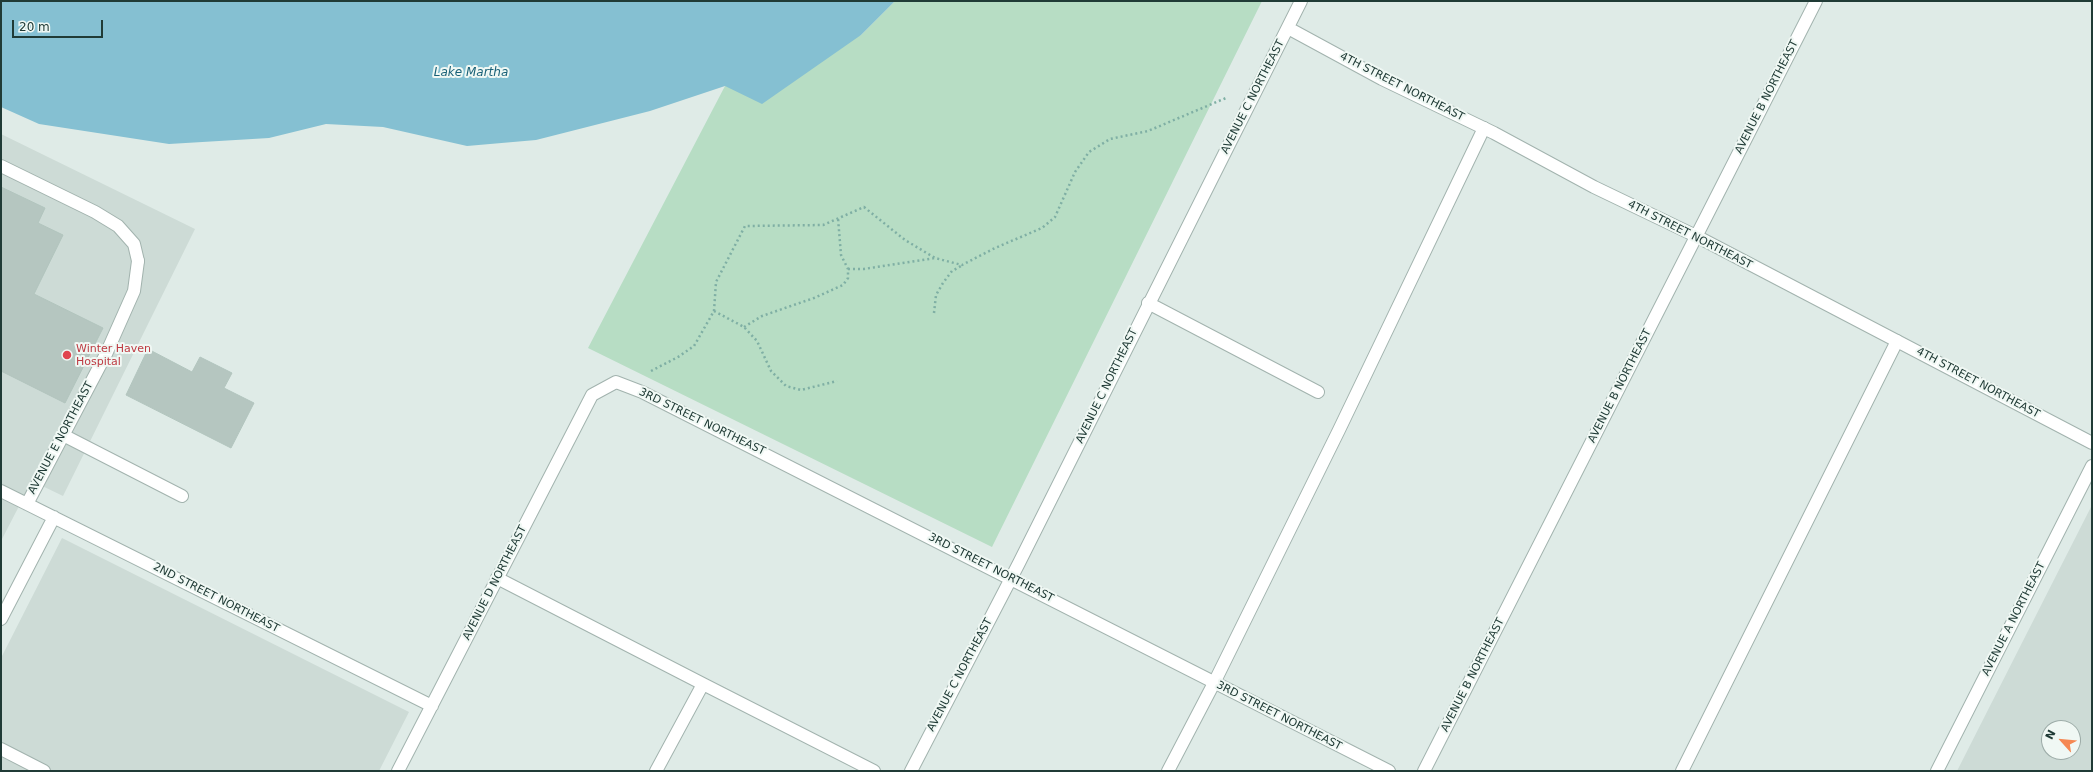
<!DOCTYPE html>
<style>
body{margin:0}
#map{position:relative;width:2093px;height:772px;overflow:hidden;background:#dfebe7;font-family:"DejaVu Sans",sans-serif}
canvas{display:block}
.frame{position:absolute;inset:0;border:2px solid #203b36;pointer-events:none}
.north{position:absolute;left:2041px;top:720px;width:40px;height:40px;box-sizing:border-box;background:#f0f8f4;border:1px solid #9daca8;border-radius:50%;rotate:297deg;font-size:11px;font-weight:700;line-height:16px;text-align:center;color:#203b36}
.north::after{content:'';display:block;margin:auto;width:14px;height:18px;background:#f58853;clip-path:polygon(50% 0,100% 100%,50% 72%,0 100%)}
.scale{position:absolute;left:12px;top:20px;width:91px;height:18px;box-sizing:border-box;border:2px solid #203b36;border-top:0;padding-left:5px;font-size:12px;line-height:14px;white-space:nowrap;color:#203b36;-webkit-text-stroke:3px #f0f8f4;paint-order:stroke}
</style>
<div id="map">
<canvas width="2093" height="772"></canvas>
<div class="frame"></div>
<div class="north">N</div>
<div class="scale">20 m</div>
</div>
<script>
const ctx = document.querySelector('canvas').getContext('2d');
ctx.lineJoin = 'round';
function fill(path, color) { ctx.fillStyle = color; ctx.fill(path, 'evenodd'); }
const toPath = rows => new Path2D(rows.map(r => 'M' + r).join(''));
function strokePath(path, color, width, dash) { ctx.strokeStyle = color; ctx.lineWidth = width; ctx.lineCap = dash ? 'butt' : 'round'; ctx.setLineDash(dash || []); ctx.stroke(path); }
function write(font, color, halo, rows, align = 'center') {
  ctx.font = font + ' "DejaVu Sans",sans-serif'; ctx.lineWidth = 4; ctx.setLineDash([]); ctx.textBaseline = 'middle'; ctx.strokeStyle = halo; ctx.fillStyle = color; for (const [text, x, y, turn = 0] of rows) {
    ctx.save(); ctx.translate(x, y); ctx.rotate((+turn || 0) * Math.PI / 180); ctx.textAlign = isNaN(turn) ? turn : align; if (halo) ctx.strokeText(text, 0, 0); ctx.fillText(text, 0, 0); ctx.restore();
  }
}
const built = toPath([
 [1,134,195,229,63,496,32,481,1,541],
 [2092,505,2092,771,1957,771,2063,562],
 [2049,728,2073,728,2073,752,2049,752],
 [62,538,409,712,379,771,1,771,1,658]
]);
const green = toPath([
 [895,1,1262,1,992,547,588,348,725,86,861,35]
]);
const water = toPath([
 [1,1,895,1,861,35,762,104,725,86,650,111,536,140,467,146,383,127,326,124,269,138,169,144,39,124,1,107]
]);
const building = toPath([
 [1,187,45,208,38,223,63,235,34,294,103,328,65,403,1,371,1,187],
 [148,349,192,372,200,357,232,373,224,388,254,403,231,448,126,395,148,349]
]);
const path = toPath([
 [848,269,864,269,935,258],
 [714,311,744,327,757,341,771,371,786,386,801,390,837,381],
 [934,313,936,295,943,283,952,271,961,266],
 [744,327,762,316,814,298,843,285,848,278,848,269,841,255,838,218],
 [651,371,678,357,694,346,714,311,716,282,745,226,823,225,864,207,905,240,935,258,962,265,995,248,1042,228,1055,217,1075,172,1089,152,1110,139,1148,131,1226,98]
]);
const lane = toPath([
 [1,166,95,212,118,226,134,244,138,261],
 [1148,303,1318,392],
 [63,435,182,496],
 [497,578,703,684],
 [1,749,44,771],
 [656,771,703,684,874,771],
 [1168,771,1214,683,1339,430,1484,128],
 [1682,771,1897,341]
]);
const street = toPath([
 [1288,28,1382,79,1494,133,1594,187,1696,236,2092,443],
 [1,491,432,706],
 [27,504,106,354,134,291,138,261],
 [1,619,54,517],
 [398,771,592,395,616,382,642,392,1389,771],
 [911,771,1019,563,1301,1],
 [1424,771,1816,1],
 [1937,771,2092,466]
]);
const markers = [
 [67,355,5,"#e0444e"]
];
const streetNames = [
 ["4TH STREET NORTHEAST",1402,87,27],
 ["AVENUE C NORTHEAST",1253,97,-63],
 ["AVENUE B NORTHEAST",1767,97,-63],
 ["4TH STREET NORTHEAST",1690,235,27],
 ["4TH STREET NORTHEAST",1978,383,28],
 ["AVENUE C NORTHEAST",1107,386,-64],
 ["AVENUE B NORTHEAST",1620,386,-63],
 ["3RD STREET NORTHEAST",702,422,26],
 ["AVENUE E NORTHEAST",61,438,-62],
 ["3RD STREET NORTHEAST",991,568,27],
 ["AVENUE D NORTHEAST",495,583,-63],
 ["2ND STREET NORTHEAST",216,598,27],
 ["AVENUE A NORTHEAST",2014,619,-63],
 ["AVENUE C NORTHEAST",960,675,-62],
 ["AVENUE B NORTHEAST",1473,675,-63],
 ["3RD STREET NORTHEAST",1279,716,27]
];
const healthNames = [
 ["Winter Haven",76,349],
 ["Hospital",76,362]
];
const waterNames = [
 ["Lake Martha",471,73]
];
fill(built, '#cddbd6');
fill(green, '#b7ddc4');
fill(water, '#85c0d2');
fill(building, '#b5c6c0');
strokePath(building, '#b2c5be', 1);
strokePath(lane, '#a2b3ae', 14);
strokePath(street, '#a2b3ae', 14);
strokePath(path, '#7fafa4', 2.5, [2, 3]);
strokePath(lane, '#fff', 12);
strokePath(street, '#fff', 12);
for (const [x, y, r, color] of markers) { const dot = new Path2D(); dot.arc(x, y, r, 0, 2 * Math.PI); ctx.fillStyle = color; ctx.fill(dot); strokePath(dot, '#f0f8f4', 1.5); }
write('11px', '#203b36', '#f0f8f4', streetNames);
write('11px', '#be3a42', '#f0f8f4', healthNames, 'left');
write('italic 12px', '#196178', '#f0f8f4', waterNames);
</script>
